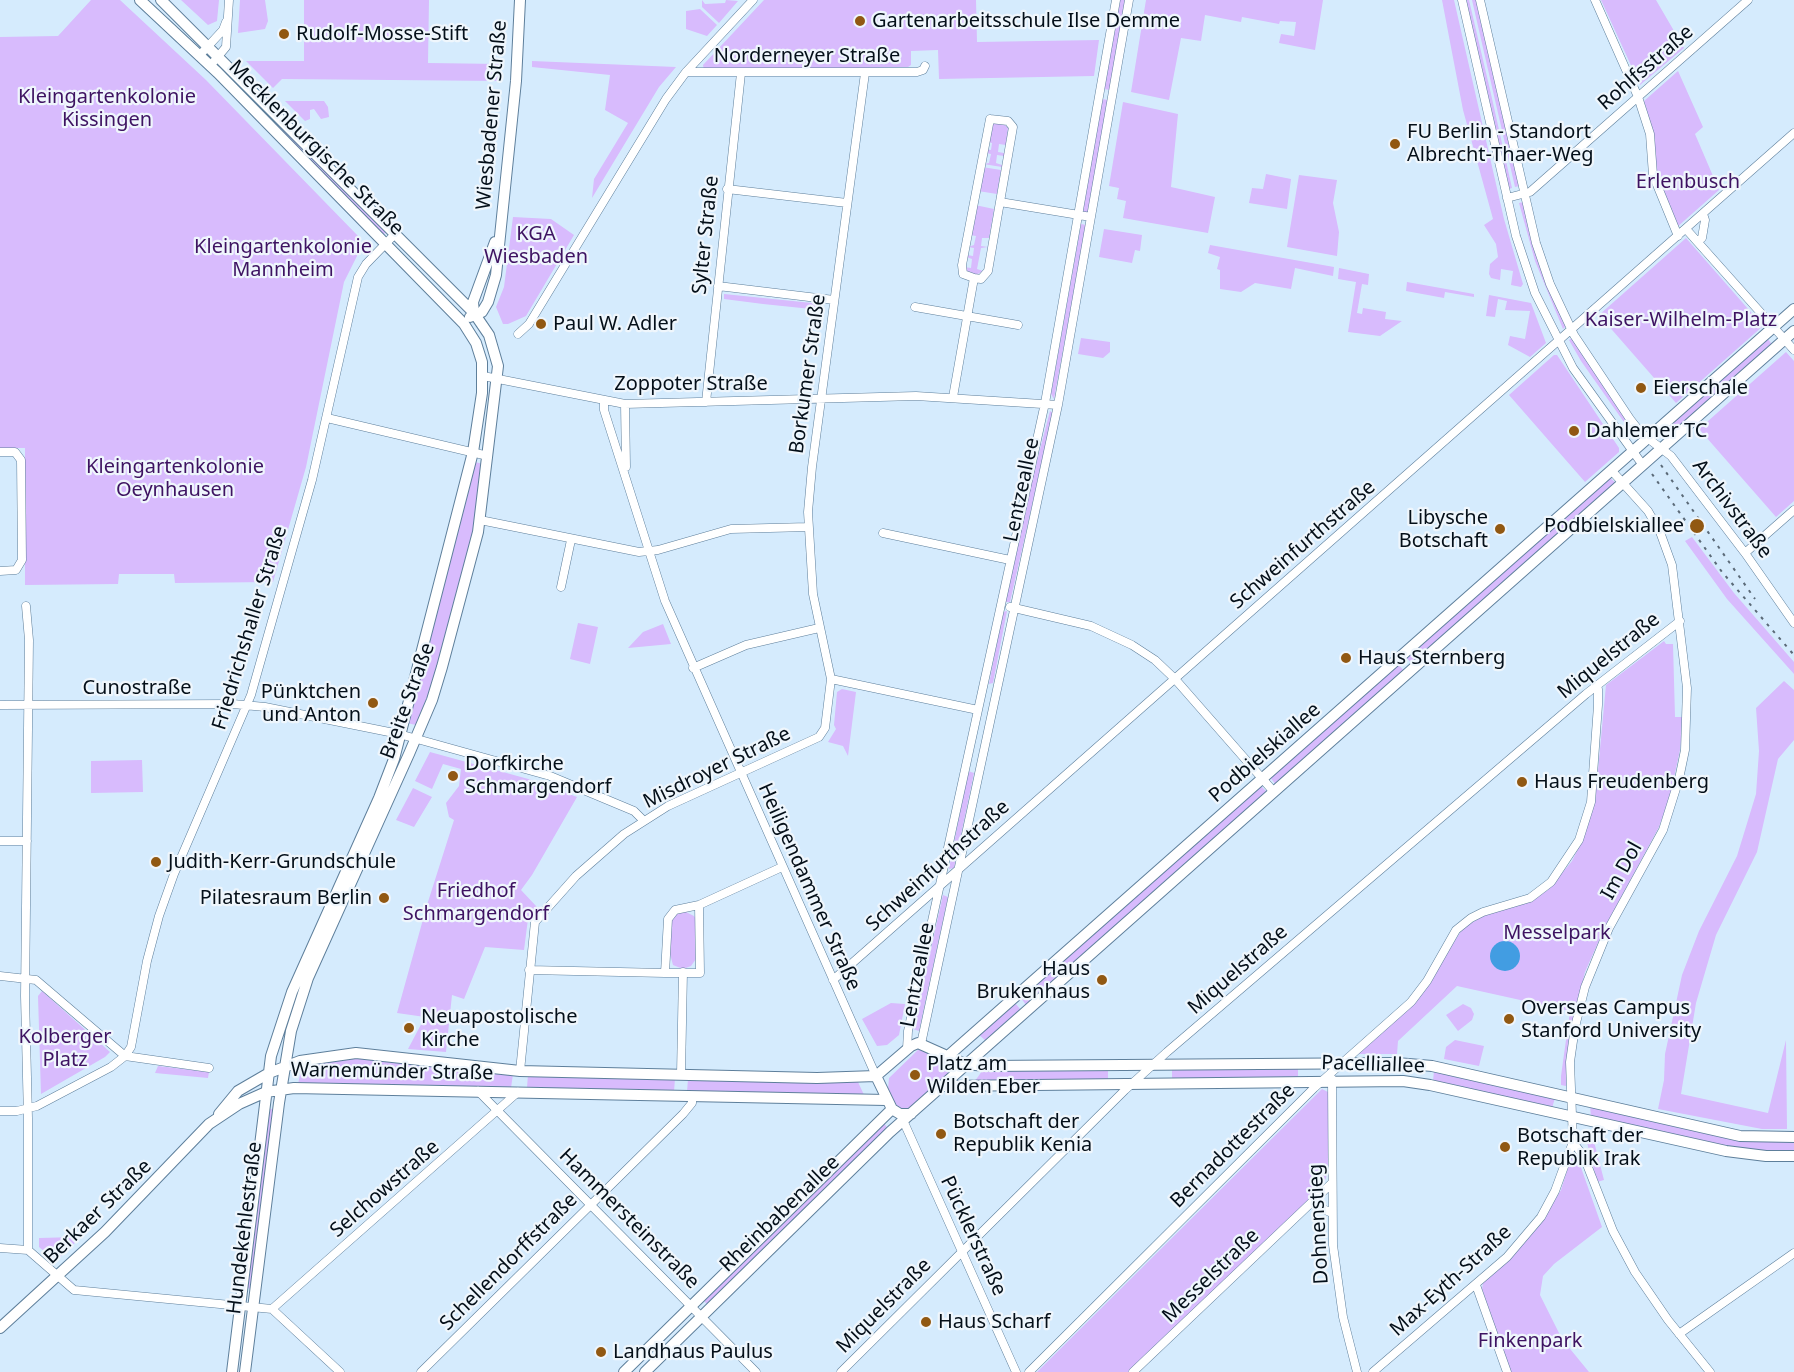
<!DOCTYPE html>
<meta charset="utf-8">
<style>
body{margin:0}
canvas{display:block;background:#d5ebfd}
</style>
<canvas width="1794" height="1372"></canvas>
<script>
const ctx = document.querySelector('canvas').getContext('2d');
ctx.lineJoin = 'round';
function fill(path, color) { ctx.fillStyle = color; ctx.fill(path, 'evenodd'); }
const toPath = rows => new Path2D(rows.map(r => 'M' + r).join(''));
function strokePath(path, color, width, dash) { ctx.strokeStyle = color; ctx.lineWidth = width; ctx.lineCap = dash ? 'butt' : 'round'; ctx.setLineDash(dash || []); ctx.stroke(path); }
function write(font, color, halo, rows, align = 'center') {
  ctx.font = font + ' "Noto Sans",sans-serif'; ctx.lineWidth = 4.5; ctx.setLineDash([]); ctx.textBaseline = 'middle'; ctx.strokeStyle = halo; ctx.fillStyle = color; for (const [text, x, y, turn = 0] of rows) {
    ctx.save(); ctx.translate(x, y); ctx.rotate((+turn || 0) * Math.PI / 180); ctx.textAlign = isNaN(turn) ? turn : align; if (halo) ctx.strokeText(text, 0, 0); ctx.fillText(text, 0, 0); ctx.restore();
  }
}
const green = toPath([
 [91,0,120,0,206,80,360,238,357,256,344,282,306,467,273,582,175,583,174,574,119,574,118,584,25,585,25,448,0,448,0,37,58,36],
 [181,0,219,0,217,21,208,25],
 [240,0,265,0,268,21,265,29,238,33],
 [304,0,429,0,428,63,501,64,501,81,282,79,273,88,246,61,304,61],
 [702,0,705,4,725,3,726,0,738,1,719,23,702,7],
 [764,0,976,0,977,42,1099,40,1094,76,939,79,938,50,911,51,911,65,908,67,704,71,703,65],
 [1120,0,1125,0,1110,90,1104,89],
 [1146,0,1323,0,1315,50,1279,43,1281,34,1294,36,1296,22,1280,21,1279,24,1242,17,1241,22,1205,15,1201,41,1181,38,1169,100,1131,92],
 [1442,0,1454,0,1504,219,1523,284,1521,287,1511,285,1513,271,1501,269,1500,280,1491,278,1489,274,1490,264,1498,257,1496,244,1484,225,1493,219,1463,110],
 [1465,0,1469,0,1491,94,1512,188,1509,189],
 [1472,0,1476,0,1519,186,1515,187],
 [1601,0,1656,0,1684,48,1640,85],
 [700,9,717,25,707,36,686,29,686,11],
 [532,61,676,67,659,87,592,198,594,179,628,123,605,110,610,75,532,67],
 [226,70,386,232,386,233,383,234,223,73],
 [1678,71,1703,127,1695,134,1719,190,1676,228,1656,171,1654,136,1644,101],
 [1102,99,1108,100,1088,214,1082,213],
 [285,101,324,101,328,107,329,117,321,119,314,109,310,110,310,119,305,121],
 [1123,102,1178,114,1171,187,1215,197,1208,233,1123,218,1126,201,1117,199,1119,188,1109,186],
 [992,122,1004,124,1008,128,1006,145,999,144,998,152,1004,153,1004,156,997,155,996,163,1002,165,1002,167,983,164,989,163,991,154,985,153,985,149,991,150,992,143,987,142],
 [982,167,1001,170,997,194,978,191],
 [1266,174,1291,179,1287,209,1249,203,1252,188,1263,189],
 [1299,175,1337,180,1333,203,1339,232,1337,256,1287,247],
 [1523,202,1538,261,1566,326,1563,329,1535,261,1519,203],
 [975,205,994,209,989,238,982,238,981,246,988,247,981,248,977,269,983,271,976,275,966,271,964,267,971,268,972,259,966,257,967,255,973,256,974,248,968,247,974,245,976,236,970,235],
 [513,217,551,219,574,235,526,316,508,324,503,324,496,307,504,287],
 [1081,224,1086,225,1054,399,1051,394],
 [1104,229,1142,235,1140,251,1135,250,1132,263,1099,257],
 [1686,238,1763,326,1676,403,1599,315],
 [1210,245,1334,267,1333,276,1295,268,1291,289,1255,283,1241,292,1220,289,1220,270,1217,269,1220,257,1208,253],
 [1339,268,1369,274,1368,285,1362,284,1357,313,1362,314,1363,308,1386,312,1385,319,1402,321,1380,336,1348,332,1356,282,1338,279],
 [1407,282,1474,294,1474,297,1445,292,1444,298,1406,291],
 [724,294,822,304,821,310,763,304,724,299],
 [1489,295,1531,303,1546,343,1530,357,1508,345,1510,336,1525,339,1530,311,1505,310,1507,301,1498,299,1495,317,1486,316],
 [1081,338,1110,342,1110,352,1103,358,1078,354],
 [1572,338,1637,433,1633,435,1581,361,1569,340],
 [1768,339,1773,346,1670,437,1664,430],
 [1786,352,1794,361,1794,501,1776,517,1699,429],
 [1554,355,1557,355,1619,448,1619,452,1585,482,1509,395],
 [1050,411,1053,413,1010,602,1005,602,1025,507],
 [475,462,483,464,472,535,432,684,416,725,407,723],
 [1610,478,1616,483,1412,664,1406,657],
 [1692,537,1734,593,1794,662,1794,674,1727,599,1685,541],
 [1007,611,993,683,989,684,1003,612],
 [578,623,598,627,590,664,570,659],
 [663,624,671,644,628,648,643,632],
 [1664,641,1666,644,1673,644,1675,717,1683,717,1680,750,1670,796,1659,827,1605,927,1585,972,1569,1037,1566,1086,1561,1085,1561,1076,1570,1011,1457,986,1398,1041,1397,1054,1356,1054,1415,1003,1463,928,1485,915,1532,900,1548,890,1572,861,1583,839,1595,802,1606,685],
 [1398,664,1404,671,1276,785,1270,777],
 [1784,681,1794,690,1794,740,1778,759,1757,852,1716,935,1696,1003,1681,1094,1768,1113,1786,1040,1787,1129,1762,1129,1658,1109,1664,1080,1665,1054,1682,975,1699,931,1737,856,1756,794,1759,751,1756,708],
 [842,689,856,692,848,756,843,746,828,742,836,729,834,725,837,692],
 [430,752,532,780,577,797,532,875,521,890,537,907,528,919,524,950,485,947,464,999,452,995,446,1052,408,1049,425,1017,397,1013,427,905,454,820,449,817,446,803,459,786,461,769,443,764,432,789,415,781],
 [142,760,143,792,91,793,91,761],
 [968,771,974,773,954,868,949,869],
 [1261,786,1267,792,1026,1005,1021,998],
 [413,788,432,797,414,827,396,820],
 [943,895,948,897,919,1031,913,1029],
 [684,911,694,916,697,921,696,959,691,966,683,969,673,965,670,954,670,921,676,913],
 [42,991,110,1052,105,1057,41,1094,38,996],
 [891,1003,905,1004,899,1035,887,1045,877,1046,862,1019],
 [1015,1003,1021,1010,986,1041,978,1034],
 [1463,1004,1471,1008,1474,1014,1472,1020,1458,1031,1446,1015],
 [1455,1040,1484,1046,1479,1066,1444,1059,1446,1047],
 [919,1049,948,1063,949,1072,911,1109,900,1109,893,1101,888,1089,889,1078],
 [360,1058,513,1074,511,1088,298,1084,302,1066],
 [158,1066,209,1072,208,1078,155,1073],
 [1298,1068,1298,1077,1172,1079,1172,1069],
 [1108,1070,1108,1079,975,1081,982,1071],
 [1434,1071,1555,1098,1552,1108,1433,1081],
 [528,1074,675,1078,674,1092,527,1088],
 [688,1079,858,1082,865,1097,687,1092],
 [1322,1089,1328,1092,1328,1166,1326,1178,1319,1191,1128,1372,1037,1372],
 [1590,1106,1794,1142,1794,1152,1742,1150,1591,1117],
 [274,1108,252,1289,247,1288,269,1110],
 [884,1123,888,1129,708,1305,703,1300],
 [1584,1130,1591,1130,1604,1180,1597,1182],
 [1571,1158,1578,1159,1602,1227,1554,1264,1543,1276,1540,1295,1562,1339,1589,1372,1510,1372,1482,1289,1483,1283,1508,1261,1539,1226,1561,1190],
 [76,1237,78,1240,60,1257,50,1256,39,1247,39,1238]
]);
const water = toPath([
 '1490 956a15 15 0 1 1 30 0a15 15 0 1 1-30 0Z'
]);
const street = toPath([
 [1462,0,1516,236,1535,293,1573,368,1642,464],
 [1480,0,1536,243,1550,284,1574,335,1630,419,1641,433,1671,456,1745,553,1794,623],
 [1595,0,1638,97,1650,134,1653,175,1678,236],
 [199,56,223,30,226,22],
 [210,66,226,47,229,0],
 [686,72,917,72,923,70,925,66],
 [990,119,1008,121,1013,127,988,271,981,279,974,278,963,274,962,265,990,119],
 [727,189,847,203],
 [1507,198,1530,192,1748,0],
 [1000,202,1091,217],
 [1686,229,1794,350],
 [1698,241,1702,238,1705,220,1703,214],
 [718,286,834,300],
 [915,307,1018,325],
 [518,334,529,324,666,99,686,72,753,0],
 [483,376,625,404,916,396,1058,405],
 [953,397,974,278],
 [604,401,604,410,665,601,876,1076],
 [706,402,741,73],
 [625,404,626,467],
 [327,418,488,456],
 [0,452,15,452,21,460,22,560,16,570,0,571],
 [480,520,639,552,658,550,731,529,808,527],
 [883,533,1010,560],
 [1745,553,1794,510],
 [561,587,571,540],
 [26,606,29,640,25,996,28,1118,28,1250],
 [1010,607,1091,626,1132,645,1155,660,1175,679,1274,792],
 [693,668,746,645,819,628],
 [831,679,813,594,808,512,812,467,865,73],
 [0,705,233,704,265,707,399,734,550,776,634,811,644,821],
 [0,841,27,841],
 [699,905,700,973,665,973,668,919,675,910,699,905],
 [699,905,782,867],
 [529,970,665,973],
 [0,976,36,980,125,1056,111,1067,37,1106,17,1111,0,1111],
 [833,980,1794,133],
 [921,1044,1058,405,1129,0],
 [907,1049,908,1031,1045,403,1116,0],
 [209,1068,125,1056,131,1047,147,961,159,916,174,874,251,695,312,480,358,277,366,264,395,234],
 [520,1071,535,922,576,876,624,834,668,806,819,737,825,728,831,679,978,710],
 [681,1074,683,972],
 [1332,1079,1333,1245,1343,1317,1357,1372],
 [478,1091,756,1372],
 [902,1118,1016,1372],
 [1573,1142,1584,1157,1613,1231,1635,1272,1668,1320,1710,1372],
 [1312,1204,1332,1213],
 [0,1248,28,1250,74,1290,272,1309,340,1372],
 [1476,1285,1507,1372],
 [272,1309,518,1092],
 [1679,1334,1794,1253],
 [421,1372,683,1114,692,1103,692,1096],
 [841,1372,1125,1090,1167,1052,1586,694,1680,621],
 [1029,1372,1314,1088,1411,1002,1427,981,1456,930,1471,918,1483,912,1530,898,1551,882,1579,840,1591,802,1598,705,1598,689,1595,686],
 [1133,1372,1332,1183],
 [1373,1372,1507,1257,1541,1217,1555,1191,1573,1142,1570,1062,1575,1027,1585,987,1609,928,1663,830,1679,779,1685,750,1687,688,1672,565,1660,532,1648,511,1612,471]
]);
const secondary = toPath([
 [140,0,218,73,464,324,476,343,482,362,482,393,473,452,394,759,379,798,292,992,271,1056,232,1372],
 [161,0,474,313,489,335,498,366,478,532,442,667,432,700,409,754,308,978,291,1031,279,1103,245,1372],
 [474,313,473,302,495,242],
 [470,317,482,312,488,302,496,275,516,81,520,0],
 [948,1056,1794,309],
 [876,1076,911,1046,918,1043,965,1064,986,1066,1397,1063,1432,1066,1740,1136,1794,1137],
 [876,1076,892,1109,900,1114,911,1114],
 [942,1086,1403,1081,1430,1085,1726,1151,1766,1156,1794,1156],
 [219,1114,238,1091,269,1073,300,1061,356,1053,520,1071,817,1078,876,1076],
 [0,1328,105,1232,209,1124,239,1104,266,1092,294,1088,886,1100],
 [624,1372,892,1109],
 [645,1372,890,1132,1794,331]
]);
const rail = toPath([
 [1661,465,1755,599],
 [1652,474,1722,572,1794,655]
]);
const markers = [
 [860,21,6,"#915812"],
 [284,34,6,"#915812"],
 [1395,144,6,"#915812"],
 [541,324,6,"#915812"],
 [1641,388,6,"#915812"],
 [1574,431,6,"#915812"],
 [1697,526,8,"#915812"],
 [1500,529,6,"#915812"],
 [1346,658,6,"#915812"],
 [373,703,6,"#915812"],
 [453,776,6,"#915812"],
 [1522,782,6,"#915812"],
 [156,862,6,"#915812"],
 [384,898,6,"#915812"],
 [1102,980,6,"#915812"],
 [1509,1019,6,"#915812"],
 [409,1028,6,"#915812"],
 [915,1075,6,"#915812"],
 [941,1134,6,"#915812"],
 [1505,1147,6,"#915812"],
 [926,1322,6,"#915812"],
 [601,1352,6,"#915812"]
];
const poiNames = [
 ["Gartenarbeitsschule Ilse Demme",872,21],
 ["Rudolf-Mosse-Stift",296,34],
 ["FU Berlin - Standort",1407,132],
 ["Albrecht-Thaer-Weg",1407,155],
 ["Paul W. Adler",553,324],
 ["Eierschale",1653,388],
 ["Dahlemer TC",1586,431],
 ["Libysche",1488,518,"right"],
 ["Botschaft",1488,541,"right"],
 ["Podbielskiallee",1684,526,"right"],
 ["Haus Sternberg",1358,658],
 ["Pünktchen",361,692,"right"],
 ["und Anton",361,715,"right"],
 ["Dorfkirche",465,764],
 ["Schmargendorf",465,787],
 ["Haus Freudenberg",1534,782],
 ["Judith-Kerr-Grundschule",168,862],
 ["Pilatesraum Berlin",372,898,"right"],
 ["Haus",1090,969,"right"],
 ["Brukenhaus",1090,992,"right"],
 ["Overseas Campus",1521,1008],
 ["Stanford University",1521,1031],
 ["Neuapostolische",421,1017],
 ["Kirche",421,1040],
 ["Platz am",927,1064],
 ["Wilden Eber",927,1087],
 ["Botschaft der",953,1122],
 ["Republik Kenia",953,1145],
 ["Botschaft der",1517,1136],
 ["Republik Irak",1517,1159],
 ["Haus Scharf",938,1322],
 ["Landhaus Paulus",613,1352]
];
const streetNames = [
 ["Norderneyer Straße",807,56],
 ["Rohlfsstraße",1646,68,-41],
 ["Wiesbadener Straße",492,115,-85],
 ["Mecklenburgische Straße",316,148,45],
 ["Sylter Straße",706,235,-84],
 ["Borkumer Straße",808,374,-82],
 ["Zoppoter Straße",691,384],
 ["Lentzeallee",1022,490,-78],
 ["Archivstraße",1732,509,53],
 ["Schweinfurthstraße",1303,545,-41],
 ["Friedrichshaller Straße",250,628,-73],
 ["Miquelstraße",1609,656,-39],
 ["Cunostraße",137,688],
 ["Breite Straße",408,701,-70],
 ["Podbielskiallee",1265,753,-41],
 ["Misdroyer Straße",717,768,-26],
 ["Schweinfurthstraße",938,866,-42],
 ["Im Dol",1622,871,-61],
 ["Heiligendammer Straße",809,887,66],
 ["Miquelstraße",1238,970,-41],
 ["Lentzeallee",918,975,-79],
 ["Pacelliallee",1373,1065,2],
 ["Warnemünder Straße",392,1072,1],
 ["Bernadottestraße",1233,1146,-45],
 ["Selchowstraße",385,1189,-41],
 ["Berkaer Straße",98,1212,-44],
 ["Rheinbabenallee",780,1214,-44],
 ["Hammersteinstraße",629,1219,45],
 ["Dohnenstieg",1319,1224,-93],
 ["Hundekehlestraße",245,1228,-83],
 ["Pücklerstraße",973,1236,65],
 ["Schellendorffstraße",509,1262,-45],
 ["Messelstraße",1211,1276,-44],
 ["Max-Eyth-Straße",1451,1281,-42],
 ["Miquelstraße",884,1306,-45]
];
const parkNames = [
 ["Kleingartenkolonie",107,97],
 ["Kissingen",107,120],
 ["Erlenbusch",1688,182],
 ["KGA",536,234],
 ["Wiesbaden",536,257],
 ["Kleingartenkolonie",283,247],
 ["Mannheim",283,270],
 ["Kaiser-Wilhelm-Platz",1681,320],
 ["Kleingartenkolonie",175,467],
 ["Oeynhausen",175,490],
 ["Friedhof",476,891],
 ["Schmargendorf",476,914],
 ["Messelpark",1557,933],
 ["Kolberger",65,1037],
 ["Platz",65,1060],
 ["Finkenpark",1530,1341]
];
fill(green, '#d8bbfd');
fill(water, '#429de2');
strokePath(street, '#5e7f9b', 9);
strokePath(secondary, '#5e7f9b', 12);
strokePath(street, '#fff', 8);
strokePath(secondary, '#fff', 10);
strokePath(rail, '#5b6a78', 2, [3, 6]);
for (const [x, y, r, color] of markers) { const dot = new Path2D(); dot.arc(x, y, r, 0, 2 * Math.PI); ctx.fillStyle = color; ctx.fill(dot); strokePath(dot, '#eff6fc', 2); }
write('20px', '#040f19', '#eff6fc', poiNames, 'left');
write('20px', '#040f19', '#eff6fc', streetNames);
write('20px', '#3e1362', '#eff6fc', parkNames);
</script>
